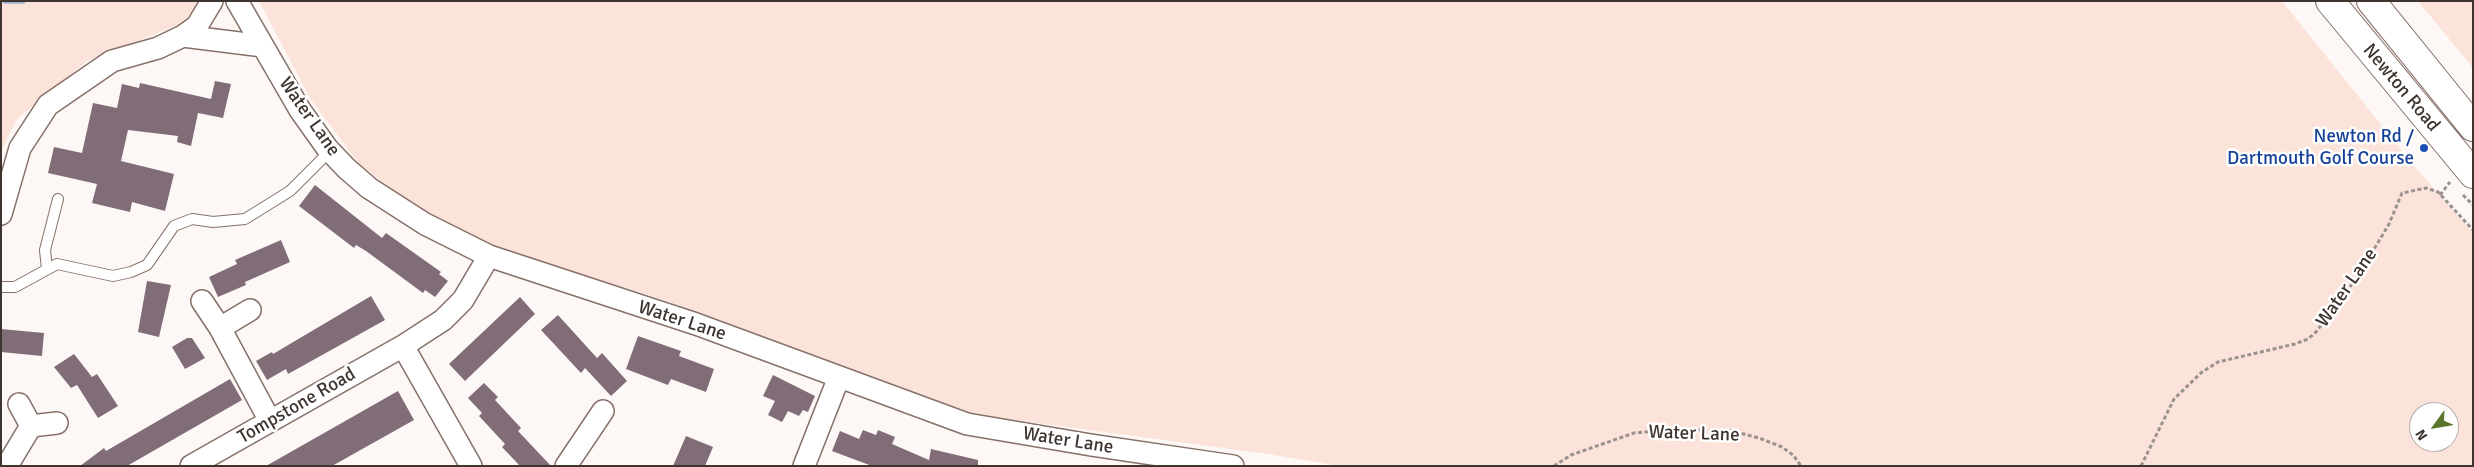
<!DOCTYPE html>
<style>
body{margin:0}
#map{position:relative;width:2474px;height:467px;overflow:hidden;background:#fdf8f6;font-family:Signika,sans-serif}
canvas{display:block}
.frame{position:absolute;inset:0;border:2px solid #3e3531;pointer-events:none}
.north{position:absolute;left:2409px;top:402px;width:50px;height:50px;box-sizing:border-box;background:#fff;border:1px solid #b2aead;border-radius:50%;rotate:238deg;font-size:14px;font-weight:700;line-height:20px;text-align:center;color:#3e3531}
.north::after{content:'';display:block;margin:auto;width:18px;height:22px;background:#5a762a;clip-path:polygon(50% 0,100% 100%,50% 72%,0 100%)}
</style>
<div id="map">
<canvas width="2474" height="467"></canvas>
<div class="frame"></div>
<div class="north">N</div>
</div>
<script>
const ctx = document.querySelector('canvas').getContext('2d');
ctx.lineJoin = 'round';
function fill(path, color) { ctx.fillStyle = color; ctx.fill(path, 'evenodd'); }
const toPath = rows => new Path2D(rows.map(r => 'M' + r).join(''));
function strokePath(path, color, width, dash) { ctx.strokeStyle = color; ctx.lineWidth = width; ctx.lineCap = dash ? 'butt' : 'round'; ctx.setLineDash(dash || []); ctx.stroke(path); }
function write(font, color, halo, rows, align = 'center') {
  ctx.font = font + ' Signika,sans-serif'; ctx.lineWidth = 5; ctx.setLineDash([]); ctx.textBaseline = 'middle'; ctx.strokeStyle = halo; ctx.fillStyle = color; for (const [text, x, y, turn = 0] of rows) {
    ctx.save(); ctx.translate(x, y); ctx.rotate((+turn || 0) * Math.PI / 180); ctx.textAlign = isNaN(turn) ? turn : align; if (halo) ctx.strokeText(text, 0, 0); ctx.fillText(text, 0, 0); ctx.restore();
  }
}
const green = toPath([
 [1,1,200,1,183,23,87,61,17,119,1,151],
 [259,1,2282,1,2415,167,2473,233,2473,466,1340,466,1268,454,978,415,846,370,696,311,634,290,542,267,466,238,409,202,360,165,311,100],
 [2419,412,2449,412,2449,442,2419,442],
 [2418,1,2473,1,2473,68]
]);
const stream = toPath([
 [5,1,23,1]
]);
const building = toPath([
 [215,81,231,84,223,118,198,113,191,146,177,142,178,136,128,130,121,161,174,174,165,211,132,202,130,212,92,203,97,184,48,173,54,147,82,153,93,103,117,108,122,84,139,88,140,83,211,99],
 [315,185,382,238,386,233,441,272,439,274,448,281,435,297,425,290,423,293,366,251,356,245,354,248,299,206],
 [281,240,290,262,245,282,246,285,218,297,209,277,237,264,235,260],
 [147,281,171,285,159,337,138,332],
 [371,296,385,320,288,374,286,369,267,380,256,361,272,352,273,354],
 [520,297,535,314,465,381,449,364],
 [558,315,597,358,602,353,627,381,611,396,585,368,581,373,541,330],
 [1,329,44,333,42,356,1,352],
 [638,336,681,351,679,356,714,369,706,392,671,379,668,385,626,369],
 [187,338,192,338,205,358,185,369,172,347],
 [74,354,92,377,97,374,118,406,98,418,77,385,71,388,54,367],
 [773,375,815,396,808,412,803,410,799,416,788,411,782,422,768,415,775,401,763,396],
 [230,379,242,400,127,466,80,466,104,448,106,451],
 [484,383,498,397,495,400,521,428,518,431,551,466,520,466,502,447,505,444,479,416,482,413,468,398],
 [398,391,414,420,332,466,266,466],
 [863,430,876,435,878,430,895,437,892,444,929,460,931,449,978,460,978,466,872,466,832,451,840,431,859,439],
 [686,436,713,447,705,466,673,466]
]);
const path = toPath([
 [2440,195,2450,182],
 [2463,195,2473,205],
 [1554,466,1571,455,1634,433,1679,429,1732,431,1759,438,1782,447,1793,455,1801,466],
 [2141,466,2174,399,2202,372,2218,362,2295,344,2308,339,2316,332,2358,276,2389,224,2402,193,2426,188,2438,192,2473,230]
]);
const service = toPath([
 [47,269,45,250,58,199],
 [1,287,15,287,57,264,113,276,131,272,147,265,174,226,192,219,213,222,245,219,290,191,330,151]
]);
const minor = toPath([
 [237,1,300,110,327,148,346,168,369,188,425,224,489,256,696,324,967,424,1091,445,1233,466],
 [183,36,263,46],
 [1,214,20,148,48,105,112,61,158,48,183,36,197,26,212,1],
 [202,301,220,328,270,421],
 [220,328,250,310],
 [403,346,471,466],
 [19,404,31,426],
 [7,466,31,426,57,423],
 [191,466,403,346,443,320,463,300,489,256],
 [566,466,603,411],
 [804,466,839,377]
]);
const trunk = toPath([
 [2330,1,2473,174],
 [2371,1,2473,127]
]);
const markers = [
 [2424,148,5,"#1a4fb4"]
];
const streetNames = [
 ["Newton Road",2401,88,50],
 ["Water Lane",309,117,55],
 ["Water Lane",2347,288,-55],
 ["Water Lane",682,321,18],
 ["Tompstone Road",297,406,-30],
 ["Water Lane",1694,434,2],
 ["Water Lane",1068,441,9]
];
const transitNames = [
 ["Newton Rd /",2414,137],
 ["Dartmouth Golf Course",2414,159]
];
fill(green, '#fce3d9');
strokePath(stream, '#9eb3d1', 5.5);
fill(building, '#816d78');
strokePath(service, '#867169', 12);
strokePath(minor, '#867169', 24);
strokePath(trunk, '#867169', 30);
strokePath(path, '#9a928f', 3, [4, 2.5]);
strokePath(service, '#fff', 10);
strokePath(minor, '#fff', 21);
strokePath(trunk, '#fff', 28);
for (const [x, y, r, color] of markers) { const dot = new Path2D(); dot.arc(x, y, r, 0, 2 * Math.PI); ctx.fillStyle = color; ctx.fill(dot); strokePath(dot, '#fff', 2); }
write('19px', '#3e3531', '#fff', streetNames);
write('19px', '#164399', '#fff', transitNames, 'right');
</script>
